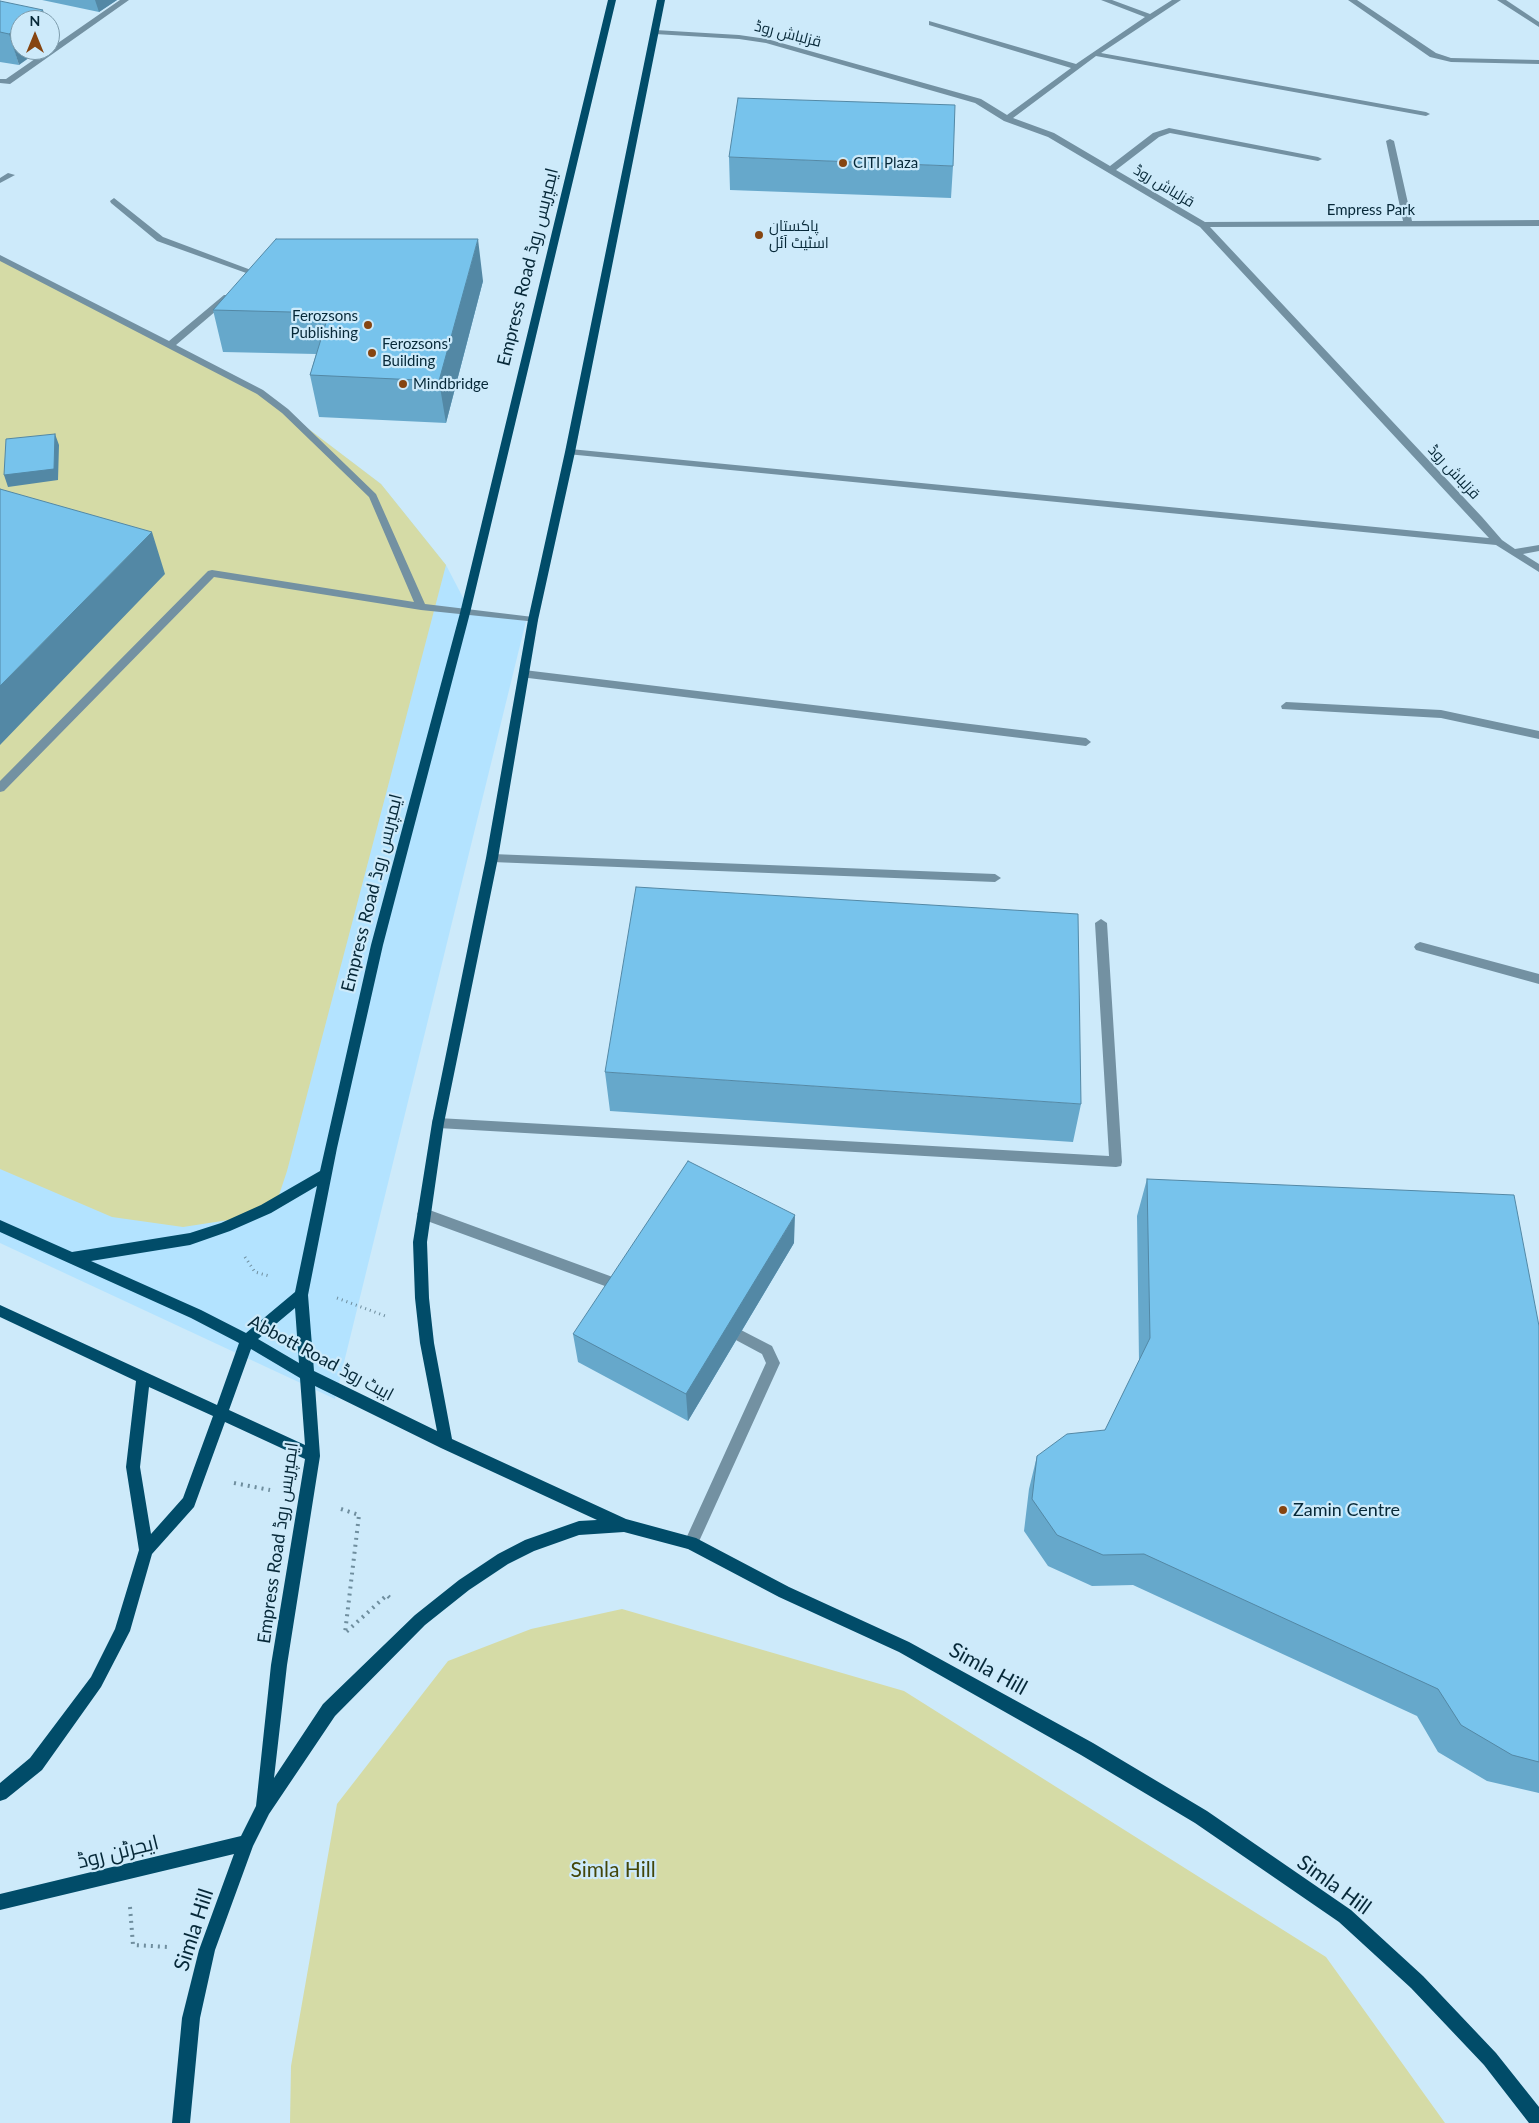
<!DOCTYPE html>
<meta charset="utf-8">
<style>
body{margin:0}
#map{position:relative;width:1539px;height:2123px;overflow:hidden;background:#cdeafa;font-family:Lato,sans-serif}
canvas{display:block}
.north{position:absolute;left:10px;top:10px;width:50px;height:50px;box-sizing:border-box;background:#cdeafa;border:1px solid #7d9cac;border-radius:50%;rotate:0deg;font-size:14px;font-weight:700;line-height:20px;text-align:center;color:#062838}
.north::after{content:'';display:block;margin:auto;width:18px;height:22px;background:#864511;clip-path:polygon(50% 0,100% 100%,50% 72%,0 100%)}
</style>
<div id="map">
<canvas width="1539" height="2123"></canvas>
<div class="north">N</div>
</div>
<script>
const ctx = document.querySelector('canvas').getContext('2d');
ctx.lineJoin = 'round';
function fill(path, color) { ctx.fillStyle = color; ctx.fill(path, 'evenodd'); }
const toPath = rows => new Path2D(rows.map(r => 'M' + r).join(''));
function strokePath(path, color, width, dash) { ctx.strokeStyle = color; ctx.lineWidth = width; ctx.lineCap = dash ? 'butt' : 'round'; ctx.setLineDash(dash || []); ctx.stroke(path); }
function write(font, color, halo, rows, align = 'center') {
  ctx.font = font + ' Lato,Cairo,sans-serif'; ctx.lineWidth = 4.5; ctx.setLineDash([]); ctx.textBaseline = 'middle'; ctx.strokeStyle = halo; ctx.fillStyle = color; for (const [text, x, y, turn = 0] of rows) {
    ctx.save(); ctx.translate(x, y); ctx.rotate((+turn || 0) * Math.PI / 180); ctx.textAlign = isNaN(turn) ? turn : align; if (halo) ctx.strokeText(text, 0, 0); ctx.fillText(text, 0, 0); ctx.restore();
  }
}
const built = toPath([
 [0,258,285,411,381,484,446,565,471,613,526,621,335,1399,0,1243]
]);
const green = toPath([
 [0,258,260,392,381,484,446,565,287,1171,279,1195,248,1217,183,1227,112,1217,0,1169],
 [622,1609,904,1691,1326,1957,1445,2123,290,2123,291,2066,337,1804,448,1661,531,1629]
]);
const pathFar1 = toPath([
 [245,1257,255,1272,269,1276],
 [337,1298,388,1317]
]);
const path = toPath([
 [234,1483,270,1490],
 [341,1509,359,1515,345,1633,387,1595,390,1598],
 [130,1907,133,1945,169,1947]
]);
const minor = toPath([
 [120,0,129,0,10,84,0,83,0,79,6,79,120,0],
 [1101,0,1112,0,1150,14,1172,0,1181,0,1101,53,1426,112,1430,114,1426,116,1096,56,1013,118,1054,133,1110,166,1153,133,1169,128,1318,157,1322,159,1318,161,1170,133,1159,137,1116,170,1205,222,1403,221,1386,141,1390,139,1394,141,1412,221,1539,220,1539,226,1210,227,1482,517,1502,540,1515,549,1539,545,1539,551,1523,554,1539,564,1539,572,1496,545,567,454,565,452,570,449,1489,538,1200,227,1048,137,1004,121,975,103,766,43,739,39,655,34,651,32,655,30,739,35,767,39,981,99,1007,115,1071,68,929,25,929,21,1076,64,1145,17,1101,0],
 [1348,0,1357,0,1436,53,1451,58,1539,60,1539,64,1451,62,1430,57,1348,0],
 [1497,0,1506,0,1539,22,1539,27,1497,0],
 [8,173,15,175,0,183,0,178,8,173],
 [114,198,163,237,259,273,251,281,245,281,244,279,249,274,157,241,111,203,110,201,114,198],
 [0,255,169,341,224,295,230,295,230,299,176,345,263,390,288,409,376,494,425,604,533,617,537,618,538,620,537,622,421,610,214,577,4,791,0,792,0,781,208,571,212,570,414,602,369,497,282,413,257,394,0,261,0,255],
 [524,670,1086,738,1091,742,1086,746,520,677,519,674,524,670],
 [1286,702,1441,710,1539,731,1539,739,1441,718,1282,709,1281,706,1286,702],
 [492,854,995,874,1001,878,995,882,492,862,486,858,492,854],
 [1101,919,1107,923,1122,1162,1121,1166,1116,1167,438,1128,433,1127,432,1123,433,1119,438,1118,1109,1156,1095,923,1101,919],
 [1420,942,1539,974,1539,984,1416,950,1414,947,1416,944,1420,942],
 [424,1208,629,1283,631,1287,629,1291,624,1293,419,1218,417,1214,419,1210,424,1208],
 [739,1329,772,1346,780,1363,696,1548,691,1550,686,1548,684,1543,766,1363,762,1354,734,1339,732,1335,734,1331,739,1329]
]);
const major = toPath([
 [608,0,616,0,470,613,383,945,337,1148,308,1295,314,1371,437,1431,420,1343,415,1298,413,1242,432,1123,486,858,528,620,565,452,657,0,665,0,575,452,538,620,498,858,444,1123,427,1242,429,1298,434,1343,452,1439,626,1519,696,1538,789,1587,909,1642,1093,1743,1207,1811,1351,1910,1423,1976,1496,2053,1539,2107,1539,2123,1529,2123,1484,2065,1411,1988,1339,1922,1195,1823,1081,1755,899,1652,779,1597,688,1549,624,1532,579,1535,534,1551,508,1564,469,1590,425,1625,335,1716,269,1814,253,1846,215,1950,200,2018,190,2123,172,2123,182,2018,199,1950,234,1854,0,1910,0,1894,241,1836,256,1806,271,1665,305,1459,225,1422,194,1507,152,1554,130,1631,101,1687,42,1770,6,1799,0,1801,0,1783,30,1758,91,1677,115,1629,139,1550,126,1467,136,1381,0,1317,0,1305,217,1405,239,1343,191,1318,0,1232,0,1220,72,1252,190,1233,221,1223,261,1205,320,1171,371,945,460,613,608,0],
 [317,1186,295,1292,246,1333,201,1310,91,1261,190,1245,230,1231,271,1213,317,1186],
 [295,1308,299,1363,258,1339,295,1308],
 [251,1349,300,1378,305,1445,229,1410,251,1349],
 [315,1386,441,1448,597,1520,579,1521,525,1540,498,1554,459,1580,415,1615,323,1704,274,1778,287,1665,320,1456,315,1386],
 [149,1387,213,1416,183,1498,151,1534,140,1467,149,1387]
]);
const wall = toPath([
 [42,0,117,0,99,12],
 [0,1,19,65,0,62],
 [729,157,953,166,951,198,730,190],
 [483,281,446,423,319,417,310,375,316,354,223,352,213,310],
 [605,1072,1081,1104,1073,1142,610,1111],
 [1147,1179,1539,1326,1539,1793,1487,1781,1438,1752,1417,1716,1133,1585,1092,1586,1048,1566,1024,1531,1029,1489,1037,1456,1105,1430,1139,1361,1137,1216],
 [794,1243,688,1421,578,1362,573,1334]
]);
const shadedWall = toPath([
 [95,0,117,0,99,12],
 [43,10,46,20,29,20],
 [20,26,20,50,40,50,19,65,9,34],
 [50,32,53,41,50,43],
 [478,239,483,281,446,423,439,381],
 [55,434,59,445,58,480,8,487,4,475],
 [152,532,165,574,0,745,0,686],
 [795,1215,794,1243,688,1421,686,1394]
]);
const building = toPath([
 [0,1,43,10,29,20,20,20,20,26,9,34,0,32,0,1],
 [738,98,955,105,953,166,729,157,738,98],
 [276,239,478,239,439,381,310,375,329,313,213,310,276,239],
 [55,434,54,469,4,475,6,439,55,434],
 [0,489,152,532,0,686,0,489],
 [636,887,1078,914,1081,1104,605,1072,636,887],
 [688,1161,795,1215,686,1394,573,1334,688,1161],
 [1147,1179,1514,1195,1539,1326,1539,1762,1512,1755,1461,1725,1438,1689,1144,1554,1103,1555,1057,1535,1032,1499,1037,1456,1067,1434,1105,1430,1150,1338,1147,1179]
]);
const markers = [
 [843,163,5,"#864511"],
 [759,235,5,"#864511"],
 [368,325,5,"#864511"],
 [372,353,5,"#864511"],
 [403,384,5,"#864511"],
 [1283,1510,5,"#864511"]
];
const farStreetnames = [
 ["قزلباش روڈ",788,34,14],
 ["قزلباش روڈ",1164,186,31],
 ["Empress Park",1371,210],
 ["قزلباش روڈ",1454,472,47]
];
const farPoinames = [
 ["CITI Plaza",853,163],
 ["پاکستان",769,226],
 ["اسٹیٹ آئل",769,243],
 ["Ferozsons",358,316,"right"],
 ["Publishing",358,333,"right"],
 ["Ferozsons'",382,344],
 ["Building",382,361],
 ["Mindbridge",413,384]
];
const streetNames = [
 ["Empress Road ایمپریس روڈ",528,267,-76],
 ["Empress Road ایمپریس روڈ",372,893,-76],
 ["Abbott Road ایبٹ روڈ",321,1358,28],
 ["Empress Road ایمپریس روڈ",278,1543,-82]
];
const poiNames = [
 ["Zamin Centre",1293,1510]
];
const nearStreetnames = [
 ["Simla Hill",988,1669,29],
 ["ایجرٹن روڈ",118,1852,-14],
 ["Simla Hill",1334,1885,36],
 ["Simla Hill",194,1930,-72]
];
const nearParknames = [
 ["Simla Hill",613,1870]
];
fill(built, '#b3e3ff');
fill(green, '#d5dba6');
strokePath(pathFar1, '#6f8e9e', 3, [1, 4]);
strokePath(path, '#6f8e9e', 4, [2, 5]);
fill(minor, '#7391a2');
fill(major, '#014c69');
fill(wall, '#66a8cb');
fill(shadedWall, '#5388a5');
fill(building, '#77c3ec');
strokePath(building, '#5388a5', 1);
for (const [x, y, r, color] of markers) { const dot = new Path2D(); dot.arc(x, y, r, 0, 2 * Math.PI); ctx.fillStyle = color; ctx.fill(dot); strokePath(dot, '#cdeafa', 2); }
write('15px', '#062838', '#cdeafa', farStreetnames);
write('15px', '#062838', '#cdeafa', farPoinames, 'left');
write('18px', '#062838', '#cdeafa', streetNames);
write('18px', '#062838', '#cdeafa', poiNames, 'left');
write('21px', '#062838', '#cdeafa', nearStreetnames);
write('21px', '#434609', '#cdeafa', nearParknames);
</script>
